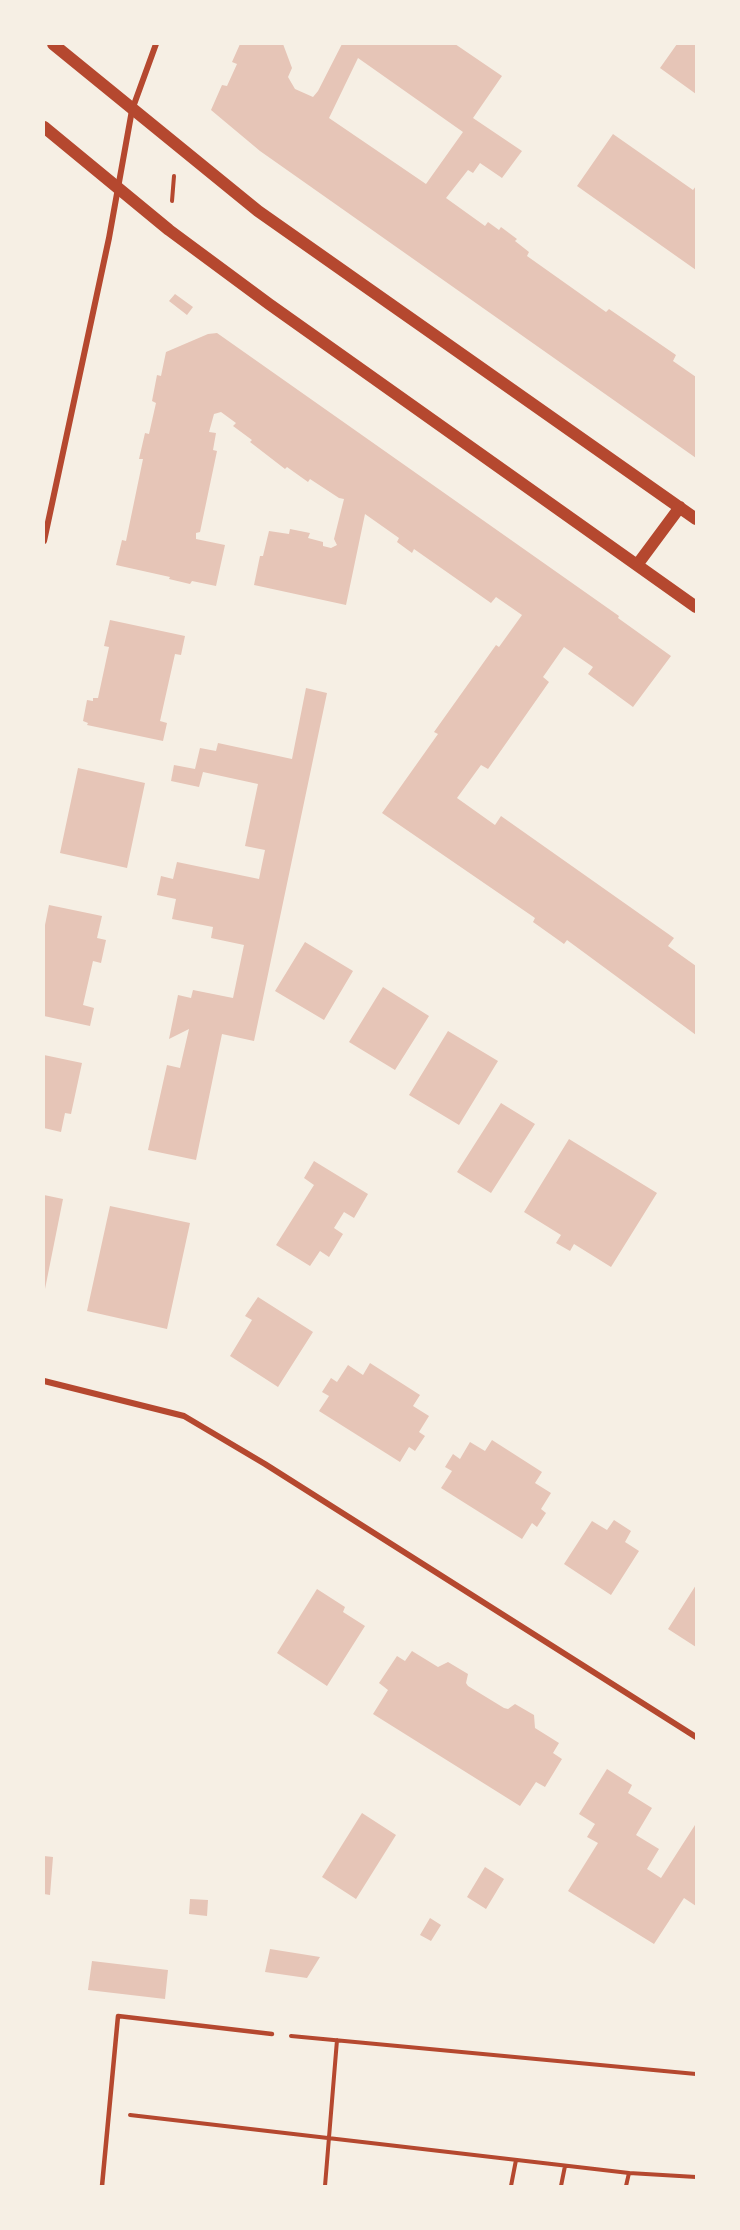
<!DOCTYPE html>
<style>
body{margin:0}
#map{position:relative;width:740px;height:2230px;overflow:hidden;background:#f6efe4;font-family:"Asap Condensed",sans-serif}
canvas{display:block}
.frame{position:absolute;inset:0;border:45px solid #f6efe4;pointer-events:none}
</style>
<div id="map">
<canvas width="740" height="2230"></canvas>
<div class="frame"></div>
</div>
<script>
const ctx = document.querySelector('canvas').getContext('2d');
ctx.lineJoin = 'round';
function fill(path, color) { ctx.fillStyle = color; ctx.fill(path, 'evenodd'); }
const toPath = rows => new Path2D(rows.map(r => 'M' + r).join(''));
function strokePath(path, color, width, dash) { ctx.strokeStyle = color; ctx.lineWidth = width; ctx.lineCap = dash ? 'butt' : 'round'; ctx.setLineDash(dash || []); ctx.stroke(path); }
const building = toPath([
 [240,44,283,44,292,68,288,77,295,89,313,97,318,91,342,44,455,44,502,76,473,118,522,151,502,178,480,163,473,173,468,170,446,198,485,226,488,222,499,230,501,227,517,239,515,241,529,252,527,256,606,312,609,309,676,355,673,361,696,377,696,458,260,151,211,110,222,85,227,86,237,64,232,62],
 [358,58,463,132,426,184,329,118],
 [677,44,696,44,696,94,660,68],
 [613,134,693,190,696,186,696,270,577,186],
 [175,294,193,307,187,315,169,301],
 [217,333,619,616,618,618,671,656,633,707,588,674,593,667,564,647,543,677,549,682,488,769,481,765,457,798,495,825,501,816,674,938,668,946,696,966,696,1035,567,940,564,944,533,922,535,918,382,813,438,734,434,732,496,645,499,647,522,615,496,597,491,603,414,549,412,553,397,542,399,538,365,514,346,605,254,585,260,556,263,556,269,531,289,534,290,529,310,533,308,538,323,542,323,546,331,548,337,545,334,539,344,499,339,498,310,479,308,482,287,467,285,469,250,442,252,440,233,426,236,423,221,412,214,414,209,432,216,433,213,450,217,451,200,532,196,533,196,539,225,545,216,586,192,581,190,584,169,579,170,577,116,565,122,540,126,541,143,459,139,459,145,433,149,434,156,403,152,401,157,375,161,376,166,352,208,334],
 [110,620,185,636,181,655,175,654,160,721,167,723,163,741,87,725,88,723,83,721,87,700,93,701,93,698,98,698,109,647,104,646],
 [306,688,327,693,254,1041,222,1034,196,1160,148,1150,167,1065,180,1068,189,1029,169,1039,178,995,191,998,193,990,233,998,244,945,211,938,213,927,172,919,176,899,157,895,161,876,173,879,177,862,259,879,265,850,245,846,258,784,203,772,199,787,171,781,174,765,195,769,200,748,216,751,218,743,292,759],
 [78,768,145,783,127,868,60,853],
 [49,905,102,916,97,938,106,940,101,963,93,961,83,1005,94,1008,90,1026,44,1016,44,930],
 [305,942,353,971,324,1020,275,991],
 [383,987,429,1016,395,1070,349,1042],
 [448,1031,498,1061,459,1125,409,1095],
 [44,1055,82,1063,71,1114,65,1113,61,1132,44,1128],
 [501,1103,535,1124,491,1193,457,1172],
 [569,1139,657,1193,611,1267,574,1244,570,1251,556,1243,561,1235,524,1212],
 [314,1161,368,1194,354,1218,344,1212,334,1228,343,1234,329,1257,320,1251,310,1266,276,1245,314,1185,304,1178],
 [44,1195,63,1199,45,1289,44,1289],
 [110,1206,190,1223,167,1329,87,1311],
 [258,1297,313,1332,278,1387,230,1356,252,1320,245,1316],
 [370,1363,420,1395,413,1406,429,1416,419,1432,425,1436,415,1451,409,1447,400,1462,319,1411,329,1396,322,1392,331,1378,337,1382,348,1365,363,1375],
 [492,1440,542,1472,535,1483,551,1493,541,1509,546,1513,537,1527,532,1523,522,1539,441,1488,452,1471,445,1467,453,1454,460,1459,470,1442,485,1451],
 [614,1520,631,1531,625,1542,639,1551,611,1595,564,1564,592,1521,607,1530],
 [696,1585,696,1647,668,1629],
 [317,1589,345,1607,343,1612,365,1626,327,1686,277,1653],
 [412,1651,438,1667,448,1662,468,1674,466,1683,468,1686,504,1708,508,1709,515,1704,534,1715,535,1728,559,1743,553,1753,562,1759,545,1787,536,1782,520,1806,373,1714,388,1690,379,1683,397,1656,405,1661],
 [607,1769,632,1785,628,1793,652,1808,636,1835,659,1849,647,1869,661,1878,695,1825,696,1826,696,1906,684,1898,654,1944,568,1891,598,1843,587,1837,595,1824,579,1814],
 [362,1813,396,1835,356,1899,322,1877],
 [44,1856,53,1857,50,1895,44,1894],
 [485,1867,504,1879,486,1909,467,1897],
 [190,1899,208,1900,207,1916,189,1914],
 [430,1918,441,1925,431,1941,420,1935],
 [270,1949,320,1957,307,1978,265,1972],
 [92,1961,168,1970,165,1999,88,1990]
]);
const path = toPath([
 [172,201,174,176],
 [291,2036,696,2074],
 [130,2115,629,2173,696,2177],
 [325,2186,337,2040],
 [511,2186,516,2160],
 [561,2186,565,2166],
 [626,2186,629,2173]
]);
const service = toPath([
 [102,2186,118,2016,272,2034]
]);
const minor = toPath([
 [44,541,109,238,132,110,156,44],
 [44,1381,184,1416,265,1464,696,1737]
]);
const secondary = toPath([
 [53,44,258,211,696,519],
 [44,127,169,230,269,304,696,607],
 [637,565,680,507]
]);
fill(building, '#e6c5b7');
strokePath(path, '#b5482f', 4);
strokePath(service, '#b5482f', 4.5);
strokePath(minor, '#b5482f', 6);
strokePath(secondary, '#b5482f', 12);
</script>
